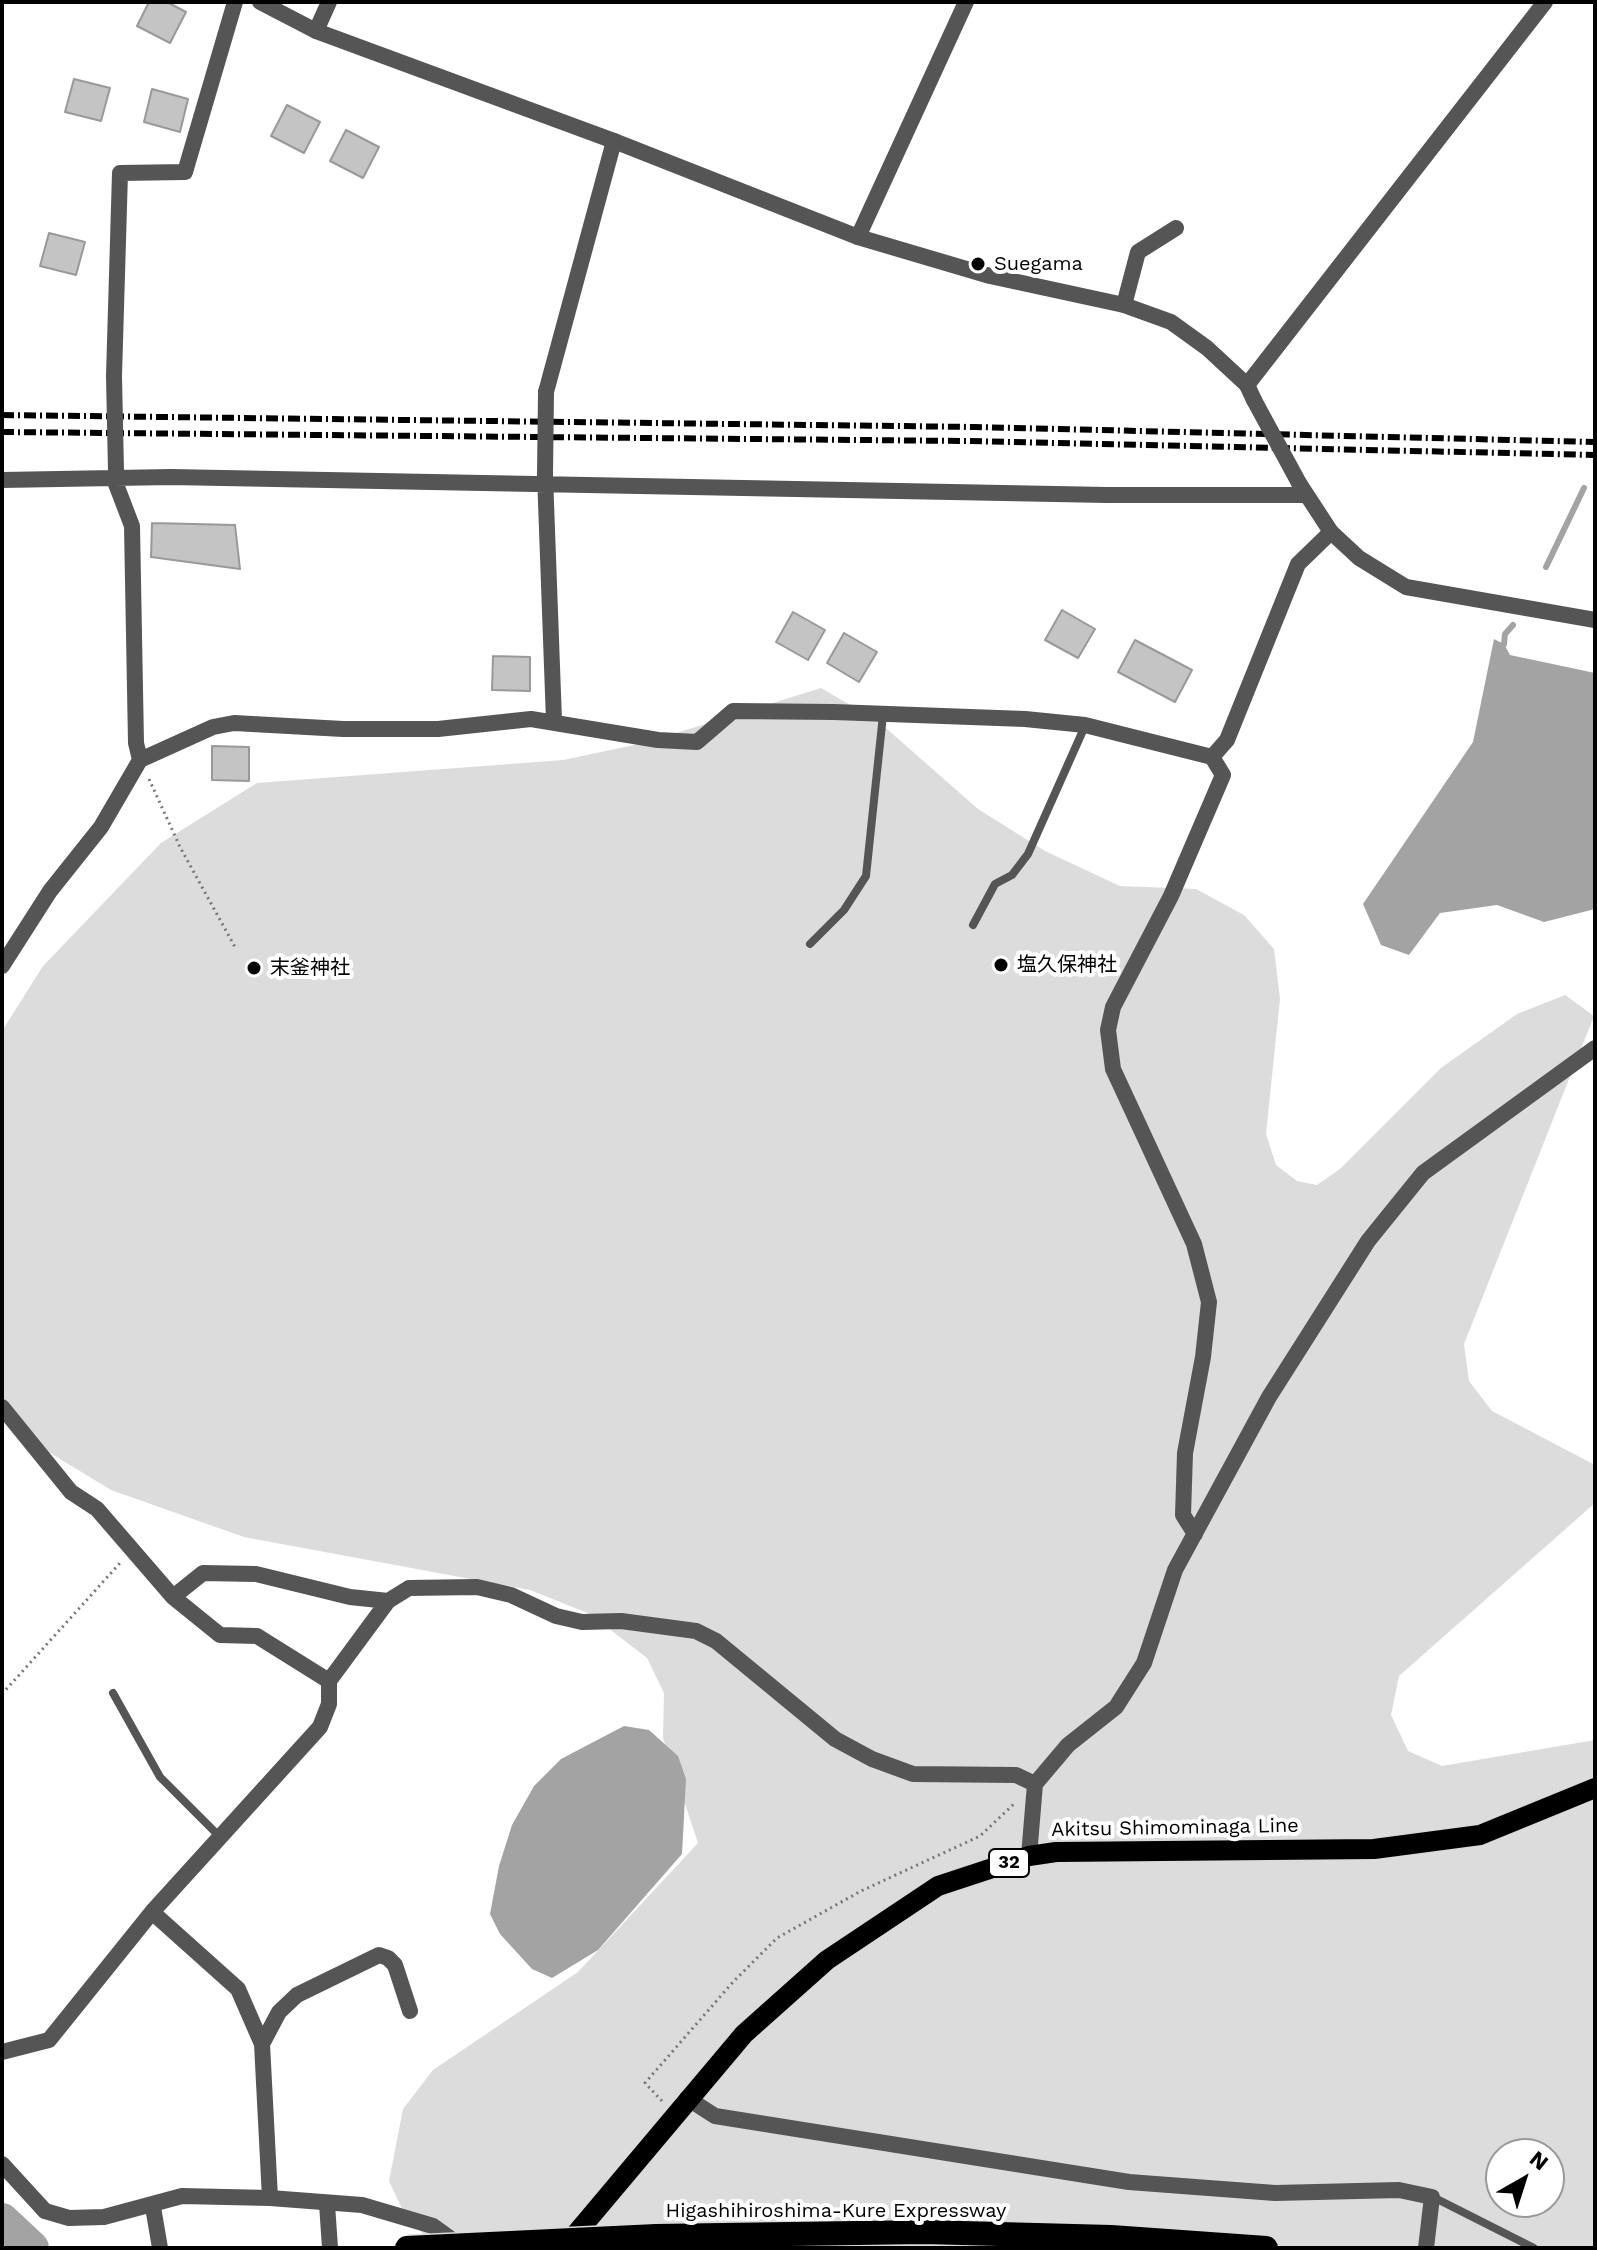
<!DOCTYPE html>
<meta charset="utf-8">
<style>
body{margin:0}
#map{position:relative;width:1597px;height:2250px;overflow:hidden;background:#fff;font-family:"Work Sans",sans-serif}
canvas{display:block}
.frame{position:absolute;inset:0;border:4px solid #000;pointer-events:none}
.north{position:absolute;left:1485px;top:2138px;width:80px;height:80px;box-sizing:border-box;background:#fff;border:2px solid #999;border-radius:50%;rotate:39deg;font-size:22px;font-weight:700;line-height:32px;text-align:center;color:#000}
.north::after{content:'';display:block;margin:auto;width:28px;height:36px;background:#000;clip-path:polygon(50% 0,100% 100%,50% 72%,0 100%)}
</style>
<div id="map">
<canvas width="1597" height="2250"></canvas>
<div class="frame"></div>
<div class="north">N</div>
</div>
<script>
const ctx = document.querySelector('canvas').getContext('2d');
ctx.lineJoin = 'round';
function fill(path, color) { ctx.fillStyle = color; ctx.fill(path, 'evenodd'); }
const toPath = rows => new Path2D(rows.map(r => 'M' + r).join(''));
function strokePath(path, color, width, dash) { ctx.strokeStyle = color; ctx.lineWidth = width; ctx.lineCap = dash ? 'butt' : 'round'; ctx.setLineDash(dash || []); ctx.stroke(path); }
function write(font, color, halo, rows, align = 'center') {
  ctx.font = font + ' "Work Sans","Noto Sans JP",sans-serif'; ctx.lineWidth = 8; ctx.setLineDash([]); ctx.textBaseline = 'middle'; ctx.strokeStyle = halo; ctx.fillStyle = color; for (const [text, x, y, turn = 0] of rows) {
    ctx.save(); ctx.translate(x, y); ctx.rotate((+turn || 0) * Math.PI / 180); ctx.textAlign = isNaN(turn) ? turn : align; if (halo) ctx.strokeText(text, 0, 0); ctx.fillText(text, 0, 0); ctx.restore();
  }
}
const green = toPath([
 [821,688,879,722,978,809,1045,851,1120,886,1196,889,1244,915,1274,949,1280,999,1266,1134,1276,1165,1297,1181,1317,1185,1340,1169,1441,1068,1517,1014,1565,995,1594,1016,1464,1344,1469,1381,1492,1411,1595,1465,1595,1503,1399,1676,1391,1715,1408,1751,1442,1766,1595,1740,1595,2248,437,2248,405,2215,389,2181,403,2109,433,2070,578,1972,698,1843,663,1738,664,1693,647,1658,590,1614,530,1590,244,1537,111,1490,42,1448,2,1404,2,1031,43,966,161,843,257,783,563,760,644,743],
 [1501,2154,1549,2154,1549,2202,1501,2202]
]);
const water = toPath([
 [1494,639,1504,644,1510,655,1595,673,1595,909,1544,922,1497,905,1440,913,1409,955,1381,945,1363,904,1473,742],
 [624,1726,649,1730,678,1756,686,1779,682,1854,598,1950,552,1978,532,1969,500,1934,490,1914,499,1866,512,1825,534,1786,561,1759]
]);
const stream = toPath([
 [1546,567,1584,488],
 [1504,644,1505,634,1513,625]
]);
const river = toPath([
 [2,2220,32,2248]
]);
const building = toPath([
 [149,2,167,2,186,12,170,43,137,26,149,2],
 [74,79,110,88,101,121,65,112,74,79],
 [152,89,188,99,180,132,144,122,152,89],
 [287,105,320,122,304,153,271,136,287,105],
 [346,130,379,147,363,178,330,161,346,130],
 [49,233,85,242,76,275,40,266,49,233],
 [152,523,235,525,240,569,151,557,152,523],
 [1062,610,1095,629,1078,658,1045,640,1062,610],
 [793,612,825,630,808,660,776,642,793,612],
 [844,633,877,652,859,682,827,663,844,633],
 [1135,640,1192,670,1175,702,1118,672,1135,640],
 [493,656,530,657,530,691,492,690,493,656],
 [212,746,249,747,249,781,212,780,212,746]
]);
const path = toPath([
 [149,779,180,847,235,947],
 [2,1694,120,1563],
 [662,2101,645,2083,733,1982,777,1938,861,1891,980,1836,1015,1803]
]);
const service = toPath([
 [973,925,995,884,1012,875,1028,854,1085,726],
 [810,944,844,910,866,876,883,715],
 [113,1693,160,1777,221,1838],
 [1433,2197,1534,2248]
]);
const minor = toPath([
 [316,31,329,2],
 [858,237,966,2],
 [1124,305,1138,252,1176,228],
 [114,376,120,173,185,172,235,2],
 [1247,385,1545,2],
 [546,392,614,141],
 [116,471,114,479,132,526,136,743,140,760],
 [545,475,554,721],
 [2,480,171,477,1107,495,1305,495],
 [1212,757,1227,740,1298,564,1331,532],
 [2,966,50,891,101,827,140,760,213,727,234,723,343,729,438,729,531,719,658,740,697,742,733,711,834,712,1025,719,1085,725,1212,757,1223,775,1171,896,1113,1007,1108,1030,1113,1069,1194,1244,1209,1302,1203,1357,1185,1453,1183,1515,1195,1534],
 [2,1407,71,1492,97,1509,173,1597,220,1635,257,1636,329,1681],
 [173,1597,203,1573,256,1574,350,1597,388,1601],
 [1029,1856,1035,1784,1068,1745,1116,1707,1144,1663,1175,1570,1269,1397,1368,1241,1423,1173,1595,1048],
 [152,1912,238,1989,262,2044,270,2198],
 [262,2044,279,2012,297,1995,379,1955,388,1958,395,1965,410,2011],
 [2,2052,49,2040,152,1912,320,1727,329,1704,329,1681,388,1601,409,1588,477,1587,511,1595,556,1616,582,1622,621,1621,696,1631,716,1641,835,1739,872,1759,913,1774,1016,1775,1035,1784],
 [687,2098,715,2116,1129,2182,1275,2193,1399,2190,1432,2197,1426,2248],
 [2,2164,45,2211],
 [327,2204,330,2248],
 [153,2207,160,2248]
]);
const tertiary = toPath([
 [260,2,316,31,614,141,858,237,990,276,1124,305,1171,322,1207,348,1247,385,1254,400],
 [1299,483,1331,532,1359,558,1406,587,1595,620],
 [45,2211,69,2218,104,2217,182,2196,270,2198,362,2205,433,2226,462,2247]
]);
const primary = toPath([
 [564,2248,744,2034,827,1960,938,1886,1029,1856,1056,1852,1374,1849,1480,1835,1595,1788]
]);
const motorway = toPath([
 [656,2236,924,2232,1111,2237,1266,2248]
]);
const rail = toPath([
 [2,415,975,427,1595,442],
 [2,432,966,441,1595,455]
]);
const minorBridge = toPath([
 [114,376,116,471],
 [545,474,546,392]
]);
const tertiaryBridge = toPath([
 [1254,400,1299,483]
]);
const motorwayBridge = toPath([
 [407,2248,656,2236]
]);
const markers = [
 [978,264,8,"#000"],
 [1001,965,8,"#000"],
 [254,968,8,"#000"]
];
const shields = [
 [1009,1863,40]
];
const shieldNames = [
 ["32",1009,1863]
];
const poiNames = [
 ["Suegama",994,264],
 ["塩久保神社",1017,965],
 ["末釜神社",270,968]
];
const streetNames = [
 ["Akitsu Shimominaga Line",1175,1828,-1],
 ["Higashihiroshima-Kure Expressway",836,2211]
];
fill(green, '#dcdcdc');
fill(water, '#a3a3a3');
strokePath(stream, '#a3a3a3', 6);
strokePath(river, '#a3a3a3', 34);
fill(building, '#c4c4c4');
strokePath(building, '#999', 2);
strokePath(primary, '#dbdbdb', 23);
strokePath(motorway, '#dbdbdb', 27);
strokePath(path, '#777', 3, [2, 4]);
strokePath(service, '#555', 8);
strokePath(minor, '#555', 16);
strokePath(tertiary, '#555', 16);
strokePath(primary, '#000', 20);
strokePath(motorway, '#000', 24);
strokePath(rail, '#000', 6, [12, 4, 2, 4]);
strokePath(motorwayBridge, '#dbdbdb', 27, []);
strokePath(minorBridge, '#555', 16);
strokePath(tertiaryBridge, '#555', 16);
strokePath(motorwayBridge, '#000', 24);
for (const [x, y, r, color] of markers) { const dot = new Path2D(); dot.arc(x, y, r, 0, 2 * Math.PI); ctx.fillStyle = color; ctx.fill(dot); strokePath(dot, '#fff', 3); }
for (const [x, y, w] of shields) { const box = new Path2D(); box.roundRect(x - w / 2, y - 14, w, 28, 6); ctx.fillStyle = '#fff'; ctx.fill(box); strokePath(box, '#000', 2); }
write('bold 18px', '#000', null, shieldNames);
write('20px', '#000', '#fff', poiNames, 'left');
write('20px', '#000', '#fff', streetNames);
</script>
